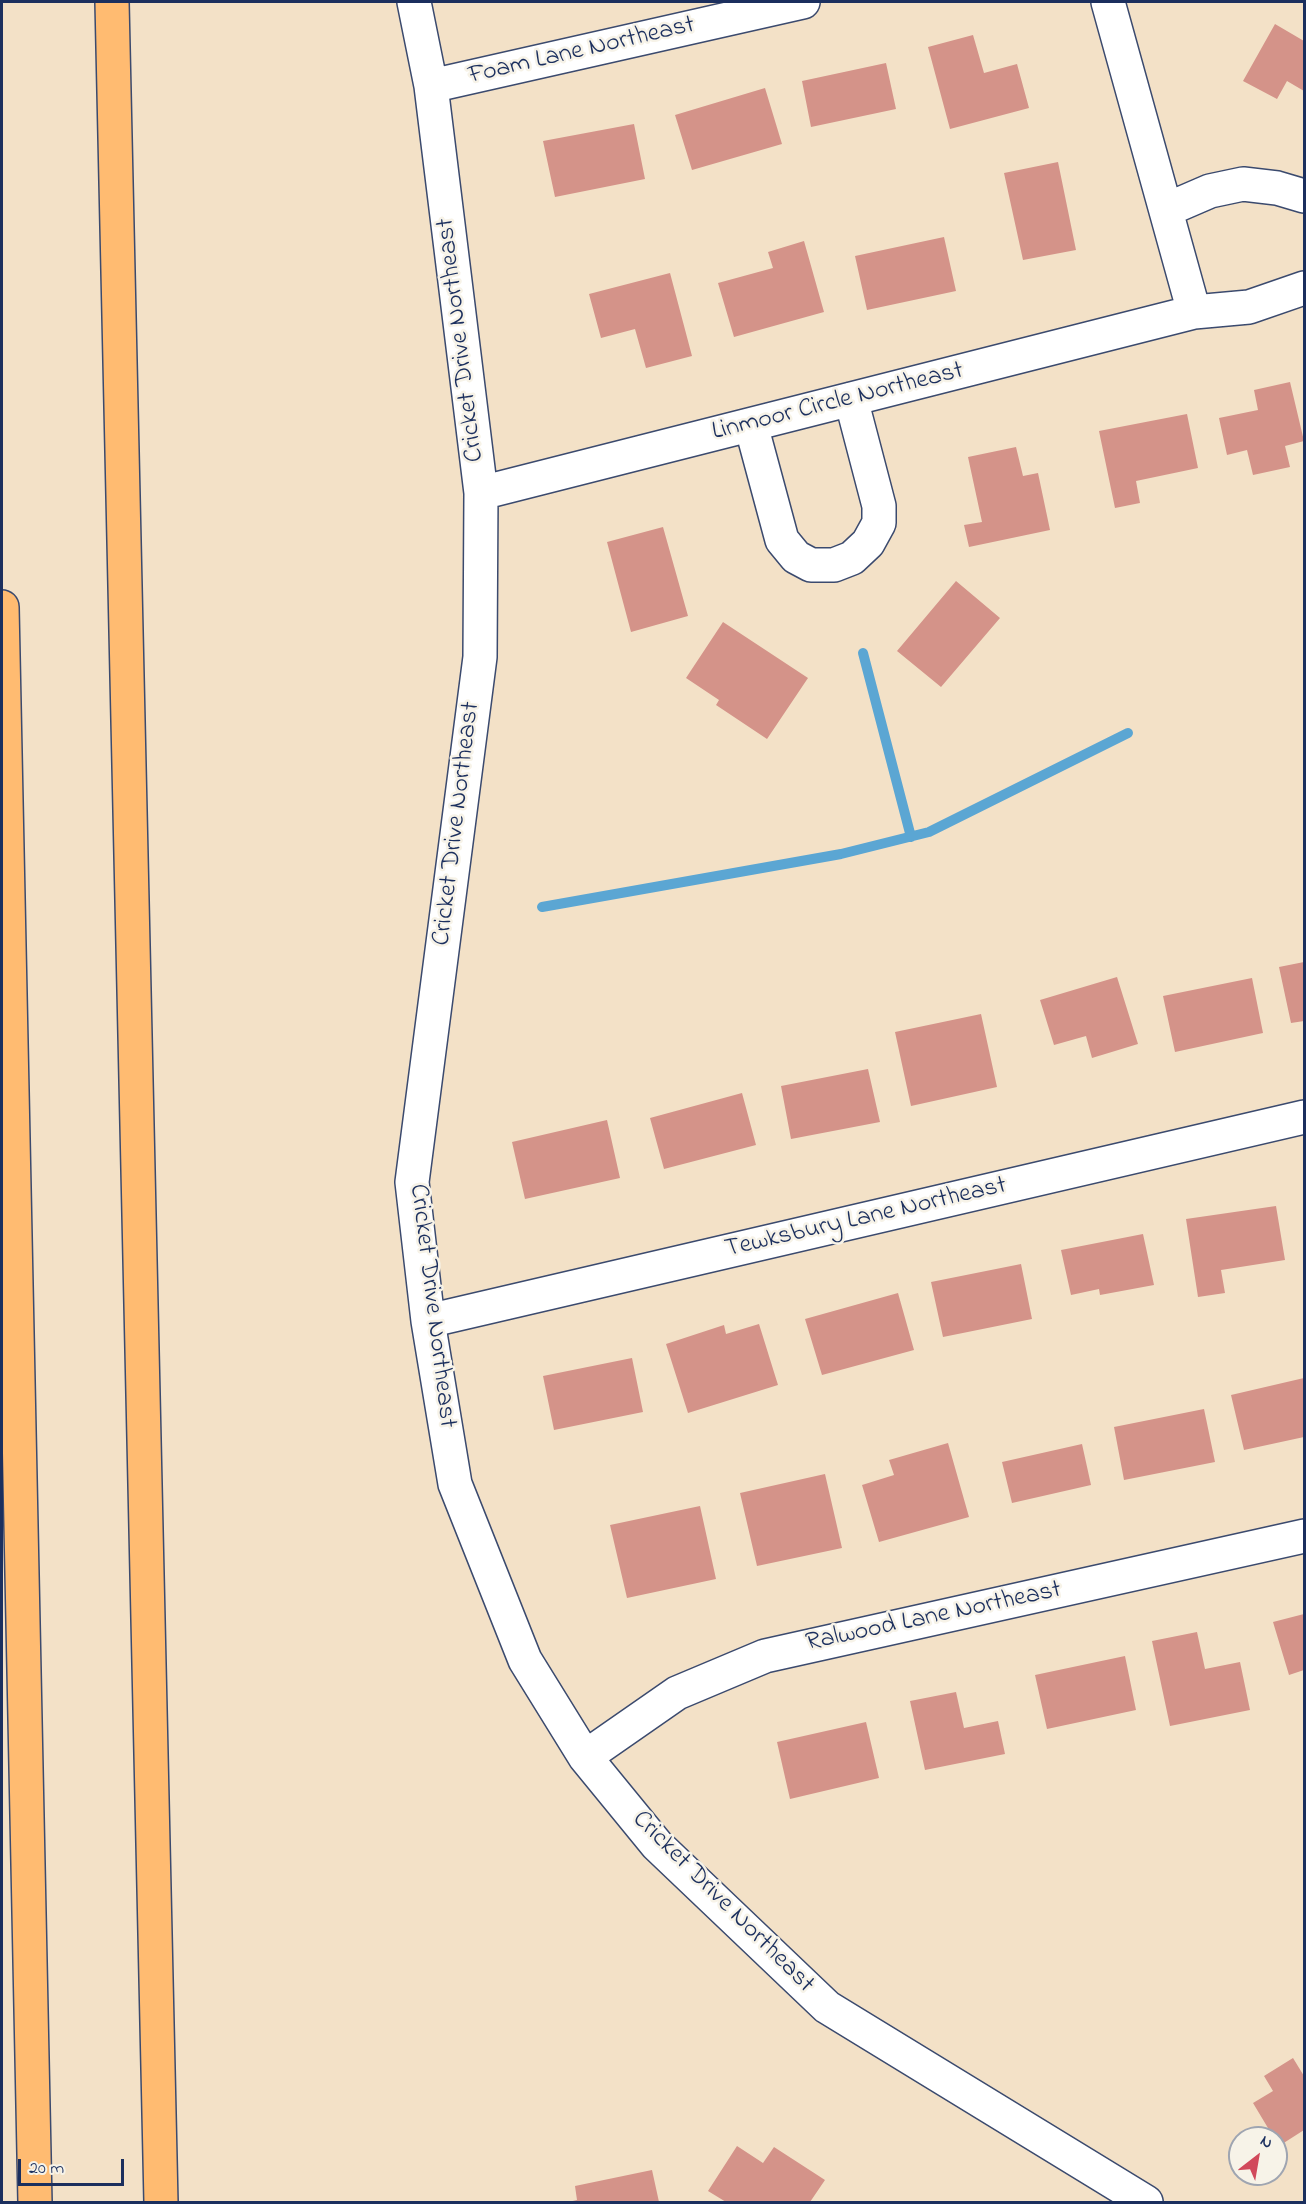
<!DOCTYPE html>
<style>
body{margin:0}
#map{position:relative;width:1306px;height:2204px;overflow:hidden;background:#f3e1c7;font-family:"Indie Flower",sans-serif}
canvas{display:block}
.frame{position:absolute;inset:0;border:3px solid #1b2f5e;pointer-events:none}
.north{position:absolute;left:1228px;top:2126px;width:60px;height:60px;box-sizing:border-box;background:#f7f3e8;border:2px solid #9fa5b1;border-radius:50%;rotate:31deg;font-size:16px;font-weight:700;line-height:24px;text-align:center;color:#1b2f5e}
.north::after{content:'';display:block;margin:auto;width:21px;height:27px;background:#d1495b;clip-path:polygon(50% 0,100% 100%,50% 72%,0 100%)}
.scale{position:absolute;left:18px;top:2159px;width:106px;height:27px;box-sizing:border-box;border:3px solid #1b2f5e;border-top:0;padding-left:8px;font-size:18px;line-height:21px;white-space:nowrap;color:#1b2f5e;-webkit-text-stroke:4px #f7f3e8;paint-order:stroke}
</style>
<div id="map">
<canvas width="1306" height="2204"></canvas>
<div class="frame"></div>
<div class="north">N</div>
<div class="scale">20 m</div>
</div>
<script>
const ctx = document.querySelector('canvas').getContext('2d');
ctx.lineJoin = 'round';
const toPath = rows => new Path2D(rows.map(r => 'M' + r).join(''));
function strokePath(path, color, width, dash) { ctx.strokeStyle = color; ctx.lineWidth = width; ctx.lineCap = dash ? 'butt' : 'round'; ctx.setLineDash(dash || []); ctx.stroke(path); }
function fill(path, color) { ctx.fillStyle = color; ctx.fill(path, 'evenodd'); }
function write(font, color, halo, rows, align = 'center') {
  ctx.font = font + ' "Indie Flower",sans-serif'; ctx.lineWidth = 5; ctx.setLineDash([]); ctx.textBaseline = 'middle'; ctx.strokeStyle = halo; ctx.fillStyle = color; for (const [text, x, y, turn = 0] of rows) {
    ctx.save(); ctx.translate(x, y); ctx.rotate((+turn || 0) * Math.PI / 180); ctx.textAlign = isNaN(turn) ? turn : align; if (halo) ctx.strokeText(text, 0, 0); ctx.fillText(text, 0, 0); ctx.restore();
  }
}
const stream = toPath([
 [863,653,911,837],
 [542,907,841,854,929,832,1128,733]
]);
const building = toPath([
 [1275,24,1304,41,1304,91,1287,81,1277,99,1243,81],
 [973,35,984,73,1017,64,1029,108,950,129,928,47],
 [886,63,896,109,811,127,802,81],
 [765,88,782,144,692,170,675,115],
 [634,124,645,179,555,197,543,141],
 [1058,162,1076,250,1023,260,1004,173],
 [944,237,956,291,867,310,855,256],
 [804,241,824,312,734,337,718,283,773,268,768,252],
 [670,273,692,356,646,368,635,329,601,338,589,294],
 [1290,382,1304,441,1285,446,1290,467,1253,475,1247,450,1227,455,1219,418,1258,410,1254,390],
 [1187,414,1198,468,1136,481,1140,503,1115,508,1099,431],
 [1016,447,1023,476,1038,473,1050,530,969,547,964,525,982,522,968,457],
 [663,527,688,616,631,632,607,542],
 [956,581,1000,618,941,687,897,651],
 [723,622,808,678,767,739,716,705,719,700,686,678],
 [1304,962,1304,1021,1291,1023,1279,967],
 [1117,977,1138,1044,1092,1058,1086,1036,1054,1045,1040,1000],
 [1252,978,1263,1033,1175,1052,1163,996],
 [981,1014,997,1087,911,1106,895,1032],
 [868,1069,880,1122,791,1139,781,1086],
 [742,1093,756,1145,664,1169,650,1118],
 [607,1120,620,1178,525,1199,512,1142],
 [1276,1206,1285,1260,1221,1270,1225,1293,1198,1297,1186,1219],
 [1143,1234,1154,1285,1100,1295,1099,1289,1071,1295,1061,1250],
 [1021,1264,1032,1319,943,1337,931,1282],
 [898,1293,914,1350,822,1375,805,1319],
 [759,1324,778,1385,688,1413,666,1344,724,1325,726,1334],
 [632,1358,643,1412,554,1430,543,1376],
 [1304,1378,1304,1437,1244,1450,1231,1395],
 [1204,1409,1215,1462,1124,1480,1114,1427],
 [948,1443,969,1517,879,1542,862,1485,894,1475,889,1460],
 [1082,1444,1091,1485,1012,1503,1002,1462],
 [825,1474,842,1548,757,1566,740,1493],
 [700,1506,716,1579,627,1598,610,1525],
 [1304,1614,1304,1670,1289,1675,1273,1622],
 [1197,1632,1205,1669,1240,1662,1250,1710,1170,1726,1152,1641],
 [1125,1656,1136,1710,1047,1729,1035,1675],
 [956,1692,964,1728,998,1721,1005,1754,925,1770,910,1701],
 [866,1722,879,1778,790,1799,777,1742],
 [1293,2058,1304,2076,1304,2130,1279,2146,1276,2138,1274,2138,1253,2103,1273,2091,1264,2076],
 [737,2146,763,2163,774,2147,825,2180,810,2202,726,2202,708,2191],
 [652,2170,659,2202,568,2202,577,2200,575,2186]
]);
const minor = toPath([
 [414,2,431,86,481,493,480,657,412,1182,428,1321,455,1484,525,1660,585,1757,657,1845,827,2007,1146,2202],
 [431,86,803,2],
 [1166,210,1210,191,1243,184,1277,188,1304,196],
 [1194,312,1249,307,1304,288],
 [751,425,782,540,796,557,811,565,834,565,852,558,868,543,879,523,879,506,851,399],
 [481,493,1194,312,1108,2],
 [428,1321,1304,1117],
 [585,1757,677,1693,765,1656,1304,1536]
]);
const highway = toPath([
 [112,2,161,2202],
 [2,607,35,2202]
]);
const streetNames = [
 ["Foam Lane Northeast",582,52,-13],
 ["Cricket Drive Northeast",462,340,-97],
 ["Linmoor Circle Northeast",838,403,-14],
 ["Cricket Drive Northeast",458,824,-83],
 ["Tewksbury Lane Northeast",866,1219,-13],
 ["Cricket Drive Northeast",431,1306,83],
 ["Ralwood Lane Northeast",934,1618,-12],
 ["Cricket Drive Northeast",722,1903,45]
];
strokePath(stream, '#5ba6d3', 10);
fill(building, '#d49389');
strokePath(minor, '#3b4a6e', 36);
strokePath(highway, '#3b4a6e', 36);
strokePath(minor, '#fff', 33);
strokePath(highway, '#ffbb71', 33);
write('26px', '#1b2f5e', '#f7f3e8', streetNames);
</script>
